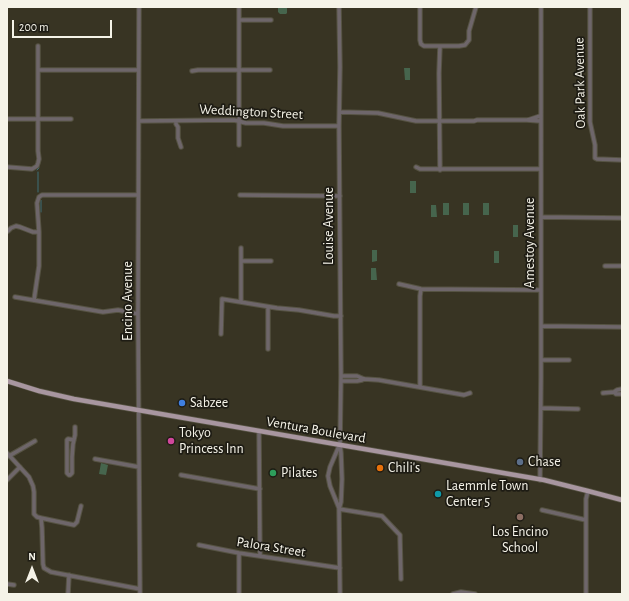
<!DOCTYPE html>
<style>
body{margin:0}
#map{position:relative;width:629px;height:601px;overflow:hidden;background:#383423;font-family:"Alegreya Sans",sans-serif}
canvas{display:block}
.frame{position:absolute;inset:0;border:8px solid #f5f3e8;pointer-events:none}
.north{position:absolute;left:12px;top:549px;width:40px;height:40px;-webkit-text-stroke:3px #1e1c14;paint-order:stroke;rotate:0deg;font-size:11px;font-weight:700;line-height:16px;text-align:center;color:#f5f3e8}
.north::after{content:'';display:block;margin:auto;width:14px;height:18px;background:#f5f3e8;clip-path:polygon(50% 0,100% 100%,50% 72%,0 100%)}
.scale{position:absolute;left:12px;top:20px;width:100px;height:18px;box-sizing:border-box;border:2px solid #f5f3e8;border-top:0;padding-left:5px;font-size:12px;line-height:14px;white-space:nowrap;color:#f5f3e8;-webkit-text-stroke:3px #1e1c14;paint-order:stroke}
</style>
<div id="map">
<canvas width="629" height="601"></canvas>
<div class="frame"></div>
<div class="north">N</div>
<div class="scale">200 m</div>
</div>
<script>
const ctx = document.querySelector('canvas').getContext('2d');
ctx.lineJoin = 'round';
function fill(path, color) { ctx.fillStyle = color; ctx.fill(path, 'evenodd'); }
const toPath = rows => new Path2D(rows.map(r => 'M' + r).join(''));
function strokePath(path, color, width, dash) { ctx.strokeStyle = color; ctx.lineWidth = width; ctx.lineCap = dash ? 'butt' : 'round'; ctx.setLineDash(dash || []); ctx.stroke(path); }
function write(font, color, halo, rows, align = 'center') {
  ctx.font = font + ' "Alegreya Sans",sans-serif'; ctx.lineWidth = 3.5; ctx.setLineDash([]); ctx.textBaseline = 'middle'; ctx.strokeStyle = halo; ctx.fillStyle = color; for (const [text, x, y, turn = 0] of rows) {
    ctx.save(); ctx.translate(x, y); ctx.rotate((+turn || 0) * Math.PI / 180); ctx.textAlign = isNaN(turn) ? turn : align; if (halo) ctx.strokeText(text, 0, 0); ctx.fillText(text, 0, 0); ctx.restore();
  }
}
const green = toPath([
 [278,7,287,7,287,13,286,14,280,14,278,12],
 [404,68,410,68,410,80,405,80],
 [410,181,416,181,416,193,410,193],
 [443,203,449,203,449,215,443,215],
 [463,203,469,203,469,215,463,215],
 [483,203,489,203,489,215,483,215],
 [431,205,436,205,437,217,431,217],
 [513,225,518,225,518,237,513,237],
 [372,250,377,250,377,261,372,262],
 [494,251,499,251,499,263,494,263],
 [371,268,376,268,377,280,371,280],
 [101,463,108,465,106,475,99,474]
]);
const stream = toPath([
 [37,170,39,168],
 [38,192,38,172],
 [40,199,41,200,41,212]
]);
const minor = toPath([
 [139,7,138,314,140,594],
 [239,7,239,145],
 [339,7,340,67,339,126,341,376,340,445,341,453,342,479,341,502,339,509,340,594],
 [420,7,420,40,421,44,424,46,459,46,465,45,469,40,469,31,476,7],
 [590,7,590,122,595,145,595,158,597,159,622,160],
 [239,20,271,20],
 [440,46,439,73,440,170],
 [39,70,138,70],
 [192,71,198,70,270,70],
 [340,112,378,113,416,121,474,121,477,120,527,120,540,121],
 [7,119,71,119],
 [528,120,540,116],
 [139,121,234,120,246,123,264,123,283,126,339,126],
 [176,121,176,124,178,127,178,138,181,147],
 [7,167,32,169,37,166,38,163,39,159,38,151,38,46],
 [416,167,420,169,540,169],
 [240,195,340,196],
 [541,217,622,218],
 [8,231,11,228,16,226,20,227,33,232,39,232],
 [241,261,271,261],
 [605,266,622,266],
 [399,284,421,289,541,290],
 [15,297,103,312,118,310,138,314],
 [34,300,39,266,39,232,37,203,39,197,42,195,138,195],
 [241,302,241,248],
 [541,326,622,327],
 [221,334,222,299,277,308,299,310,334,316,341,316],
 [268,349,268,307],
 [541,360,569,360],
 [341,376,357,376,364,379,379,380,464,395,470,393],
 [341,381,357,381,362,380,364,379],
 [420,387,420,296,421,289],
 [614,392,617,390,622,389],
 [603,393,614,392,616,394,622,394],
 [541,408,578,409],
 [259,431,260,556],
 [74,440,68,439,67,440,67,473,69,475,70,475,72,473,72,457,73,444,75,435,75,427],
 [7,453,29,477,33,486,34,492,34,514,37,517,41,518,42,528,43,564,44,568,51,572,140,589],
 [9,456,35,441],
 [95,459,139,467],
 [181,475,260,489],
 [7,480,20,467],
 [540,480,541,377,541,7],
 [339,508,330,486,328,476,330,467,339,446],
 [339,509,382,516,398,533,400,535,400,539,401,579],
 [542,510,586,520],
 [41,518,74,525,77,522,81,506],
 [199,545,239,553,340,568],
 [7,584,14,585],
 [68,594,69,575],
 [239,594,239,553],
 [453,594,461,592,475,594],
 [586,594,586,499,588,491]
]);
const major = toPath([
 [7,381,39,391,74,399,544,480,588,491,622,500]
]);
const markers = [
 [182,403,4,"#3f7fe0"],
 [171,441,4,"#d1479c"],
 [520,462,4,"#5c6f8a"],
 [380,468,4,"#e8710a"],
 [273,473,4,"#2e9e5b"],
 [438,494,4,"#0f9aa8"],
 [520,517,4,"#8d6e63"]
];
const streetNames = [
 ["Oak Park Avenue",580,83,-91],
 ["Weddington Street",251,112,3],
 ["Louise Avenue",329,226,-90],
 ["Amestoy Avenue",530,243,-90],
 ["Encino Avenue",128,301,-90],
 ["Ventura Boulevard",316,430,10],
 ["Palora Street",271,547,9]
];
const poiNames = [
 ["Sabzee",190,403],
 ["Tokyo",179,433],
 ["Princess Inn",179,449],
 ["Chase",528,462],
 ["Chili's",388,468],
 ["Pilates",281,473],
 ["Laemmle Town",446,486],
 ["Center 5",446,502],
 ["Los Encino",520,532,"center"],
 ["School",520,548,"center"]
];
fill(green, '#46654d');
strokePath(stream, '#3c6f78', 1);
strokePath(minor, '#565343', 5.5);
strokePath(major, '#565343', 6);
strokePath(minor, '#6e666a', 3.5);
strokePath(major, '#a896a0', 4.5);
for (const [x, y, r, color] of markers) { const dot = new Path2D(); dot.arc(x, y, r, 0, 2 * Math.PI); ctx.fillStyle = color; ctx.fill(dot); strokePath(dot, '#1e1c14', 1.5); }
write('14px', '#f5f3e8', '#1e1c14', streetNames);
write('14px', '#f5f3e8', '#1e1c14', poiNames, 'left');
</script>
